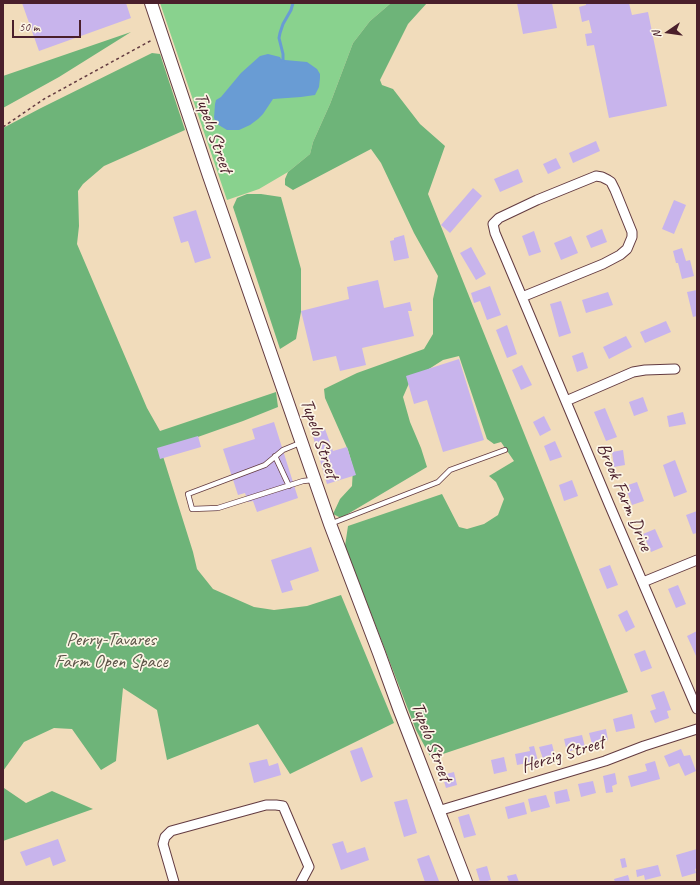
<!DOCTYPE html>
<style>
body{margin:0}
#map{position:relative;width:700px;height:885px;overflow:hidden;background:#f1dcbb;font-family:Caveat,sans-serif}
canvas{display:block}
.frame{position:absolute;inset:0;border:4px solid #4a1f2b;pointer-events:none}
.north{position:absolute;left:648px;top:12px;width:40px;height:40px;-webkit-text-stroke:3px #fcf5e5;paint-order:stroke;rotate:257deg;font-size:11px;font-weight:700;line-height:16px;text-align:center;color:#4a1f2b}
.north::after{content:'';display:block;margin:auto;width:14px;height:18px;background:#4a1f2b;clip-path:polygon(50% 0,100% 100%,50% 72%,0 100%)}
.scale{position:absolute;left:12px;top:20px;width:69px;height:18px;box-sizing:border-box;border:2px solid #4a1f2b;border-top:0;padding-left:5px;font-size:12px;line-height:14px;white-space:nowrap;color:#4a1f2b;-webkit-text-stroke:3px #fcf5e5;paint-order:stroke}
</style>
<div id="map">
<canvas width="700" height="885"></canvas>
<div class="frame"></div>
<div class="north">N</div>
<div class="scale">50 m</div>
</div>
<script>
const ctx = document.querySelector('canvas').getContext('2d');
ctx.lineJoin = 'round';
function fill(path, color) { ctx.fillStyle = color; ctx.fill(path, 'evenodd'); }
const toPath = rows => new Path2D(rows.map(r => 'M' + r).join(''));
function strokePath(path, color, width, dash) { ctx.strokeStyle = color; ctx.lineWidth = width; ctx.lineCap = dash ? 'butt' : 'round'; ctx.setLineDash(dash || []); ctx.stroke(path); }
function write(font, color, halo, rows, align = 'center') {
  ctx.font = font + ' Caveat,sans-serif'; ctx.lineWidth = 3.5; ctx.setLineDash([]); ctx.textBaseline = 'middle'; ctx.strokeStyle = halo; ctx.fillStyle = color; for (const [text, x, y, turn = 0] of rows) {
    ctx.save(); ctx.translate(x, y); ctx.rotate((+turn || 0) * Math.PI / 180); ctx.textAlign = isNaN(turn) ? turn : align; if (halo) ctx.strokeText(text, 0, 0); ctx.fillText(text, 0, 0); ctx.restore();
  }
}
const green = toPath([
 [160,3,391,3,370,21,353,43,330,104,313,142,310,154,288,172,259,189,227,200]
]);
const forest = toPath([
 [391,3,427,3,408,24,380,80,382,85,393,89,420,124,445,146,428,194,628,692,431,758,416,730,345,546,348,526,442,494,459,527,467,529,484,524,498,515,504,499,496,482,489,476,514,461,501,442,494,444,487,439,459,356,443,360,410,381,403,397,410,422,421,448,427,467,341,518,333,514,340,499,352,486,353,468,348,450,325,398,324,389,357,373,424,349,433,334,433,299,438,276,414,233,381,163,371,149,293,190,285,185,285,179,288,172,310,154,313,142,330,104,353,43,370,21],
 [131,32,59,77,3,108,3,76],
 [152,53,160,54,185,130,104,166,83,184,78,191,79,226,77,244,147,408,160,431,276,392,278,407,243,421,161,450,193,552,197,569,213,589,254,607,274,610,307,606,341,595,394,723,290,774,258,724,167,760,157,710,123,688,116,761,101,770,72,729,54,728,24,742,3,771,3,128,41,108],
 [247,194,261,194,281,197,301,269,301,312,296,339,280,349,233,207,237,198],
 [3,772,4,788,26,803,52,791,93,809,3,841]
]);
const water = toPath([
 [268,54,280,57,281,59,285,60,307,62,317,69,320,74,320,78,319,87,315,95,301,97,273,99,263,114,258,119,250,125,239,130,227,130,217,124,214,118,215,104,216,100,221,97,241,73,260,56]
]);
const stream = toPath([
 [283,60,283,54,279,38,280,33,283,24,291,10,293,3]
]);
const building = toPath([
 [22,3,126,3,131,18,39,51],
 [517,3,552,3,557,28,523,34],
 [586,3,629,3,632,15,648,12,667,106,609,118,594,45,587,46,585,34,592,33,589,20,582,22,579,7,586,5],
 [596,141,600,151,573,163,569,153],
 [556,158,561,168,548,174,543,164],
 [518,169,523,182,500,192,494,179],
 [473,188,482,196,450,233,441,225],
 [674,200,686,205,674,234,662,229],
 [196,210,211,258,195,263,188,241,181,243,173,217],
 [602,229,607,242,591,248,586,236],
 [534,231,541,252,529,256,522,236],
 [404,235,409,258,394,261,390,241,394,240,394,238],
 [571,236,578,253,561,260,554,243],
 [471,247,486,274,476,280,460,253],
 [682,248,686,261,690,260,694,276,682,279,678,263,676,263,673,251],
 [378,280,384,308,410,302,412,311,408,311,414,336,362,348,366,365,340,371,336,356,313,361,301,311,349,299,347,287],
 [490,286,501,315,487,320,480,301,474,303,471,293],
 [697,290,697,316,693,317,687,292],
 [608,292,613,305,586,313,582,300],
 [561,301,571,333,559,337,550,304],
 [666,321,671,332,645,343,640,332],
 [507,325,517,354,507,358,496,330],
 [626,336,632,347,609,359,603,347],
 [583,352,588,368,577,372,572,356],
 [459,359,484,440,443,452,427,400,414,404,406,376],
 [522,365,532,385,521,390,512,370],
 [643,397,648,411,634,416,629,402],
 [605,408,617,437,606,441,594,412],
 [683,412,686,424,669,427,667,416],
 [544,416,551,430,540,436,533,422],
 [274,422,298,498,257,512,253,501,248,502,245,493,238,495,223,449,255,439,252,429],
 [325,429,333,451,347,447,356,475,327,484,312,433],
 [198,436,201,447,160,459,157,448],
 [555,441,562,457,550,461,544,446],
 [623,450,625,465,614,467,612,452],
 [675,460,687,492,674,497,663,465],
 [572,480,578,496,564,501,559,485],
 [637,482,644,501,632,505,625,486],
 [697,511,697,533,693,534,686,515],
 [655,529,663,547,651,552,643,534],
 [311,547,319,571,290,581,293,590,282,593,271,560],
 [610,565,618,585,607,589,599,569],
 [678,585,686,604,676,608,668,589],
 [627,610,635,627,626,632,618,615],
 [697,631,697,658,687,636],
 [645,650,652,668,641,672,634,654],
 [664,691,671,710,667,711,669,718,655,723,650,711,656,709,651,695],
 [632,714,635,728,616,732,613,719],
 [606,729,608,740,592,744,589,733],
 [582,735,585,747,567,752,564,739],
 [552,744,555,756,543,759,539,747],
 [534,746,538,761,517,765,515,754,530,751,529,747],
 [362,747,373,777,361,782,350,751],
 [681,749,684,756,690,755,696,771,685,776,679,763,669,767,664,756],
 [504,757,507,771,494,774,491,760],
 [267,759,269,766,278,763,281,775,254,783,249,763],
 [655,761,660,779,631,787,628,776,647,771,645,764],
 [454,772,457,785,446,788,442,775],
 [615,773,617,784,612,786,613,792,606,793,603,776],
 [593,781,596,793,581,797,578,784],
 [567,789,570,801,556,804,554,792],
 [546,795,550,807,531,812,528,799],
 [407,799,417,833,404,837,394,802],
 [524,802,527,814,508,819,505,807],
 [469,814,476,835,464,838,458,817],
 [58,839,66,861,53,866,50,857,26,866,20,852],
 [343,841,347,853,365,847,369,860,341,870,332,844],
 [697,849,697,868,695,869,696,873,682,877,676,855],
 [429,855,439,881,436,882,425,882,417,859],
 [625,858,627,867,622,868,620,859],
 [658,865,661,876,645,880,644,875,637,877,636,870],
 [487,866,491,880,484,882,480,882,476,869],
 [516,874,519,882,509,882,507,876],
 [628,875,630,882,615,882,614,879]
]);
const path = toPath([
 [3,127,44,99,152,40]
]);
const service = toPath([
 [300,443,283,450,265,465,188,494,192,509,218,508,303,481,313,480],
 [275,456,289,486],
 [330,524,438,482,450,470,505,450]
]);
const minor = toPath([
 [596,176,602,177,608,180,611,182,615,190,632,232,632,237,627,249,620,255,603,264,522,297,495,233,493,224,499,218,537,200,596,176],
 [522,297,609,504,697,709],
 [566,401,633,372,645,370,675,369],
 [643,582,697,560],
 [438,811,605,761,644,746,697,729],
 [174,882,163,844,165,837,171,831,266,805,276,805,283,806,309,867,301,882]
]);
const secondary = toPath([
 [151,3,209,176,330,524,379,653,400,711,466,882]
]);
const streetNames = [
 ["Tupelo Street",213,133,71],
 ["Tupelo Street",319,439,71],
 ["Brook Farm Drive",624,497,67],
 ["Tupelo Street",431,742,69],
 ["Herzig Street",563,755,-17]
];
const parkNames = [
 ["Perry-Tavares",111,640],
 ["Farm Open Space",111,662]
];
fill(green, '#89d28e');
fill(forest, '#6eb479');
fill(water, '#699cd4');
strokePath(stream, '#699cd4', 3);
fill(building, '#c8b4ec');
strokePath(service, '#633b41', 6);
strokePath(minor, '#633b41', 11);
strokePath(secondary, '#633b41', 14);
strokePath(path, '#633b41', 1.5, [3, 3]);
strokePath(service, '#fff', 4.5);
strokePath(minor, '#fff', 9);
strokePath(secondary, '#fff', 12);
write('19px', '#4a1f2b', '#fcf5e5', streetNames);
write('19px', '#5d5549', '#fcf5e5', parkNames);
</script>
